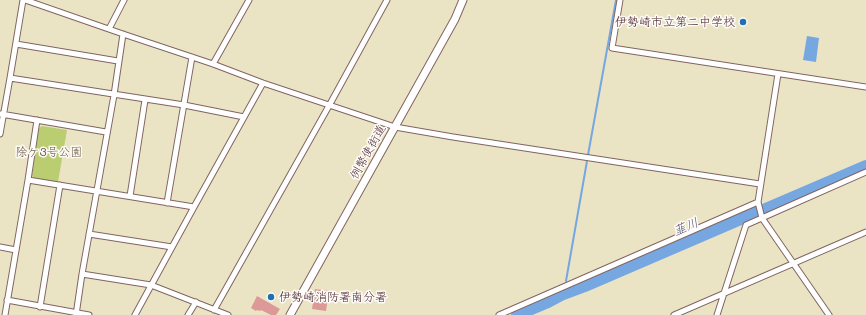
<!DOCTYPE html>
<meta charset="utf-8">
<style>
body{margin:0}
canvas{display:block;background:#eae4c5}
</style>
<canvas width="866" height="315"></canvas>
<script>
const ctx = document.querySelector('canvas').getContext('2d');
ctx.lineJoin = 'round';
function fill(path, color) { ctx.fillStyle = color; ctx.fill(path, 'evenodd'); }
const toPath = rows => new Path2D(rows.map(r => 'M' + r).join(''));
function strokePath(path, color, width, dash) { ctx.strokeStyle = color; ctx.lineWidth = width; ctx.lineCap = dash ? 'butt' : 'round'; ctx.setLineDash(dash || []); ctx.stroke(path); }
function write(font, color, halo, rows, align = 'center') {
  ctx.font = font + ' Mali,"Klee One",sans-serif'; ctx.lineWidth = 3; ctx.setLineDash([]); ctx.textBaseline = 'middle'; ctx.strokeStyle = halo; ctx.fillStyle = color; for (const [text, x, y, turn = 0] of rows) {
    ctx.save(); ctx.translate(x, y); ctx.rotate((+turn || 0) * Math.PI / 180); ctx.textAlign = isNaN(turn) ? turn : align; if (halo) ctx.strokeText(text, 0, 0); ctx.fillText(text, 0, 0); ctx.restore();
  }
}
const green = toPath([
 [42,126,67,130,58,182,33,178,32,175,39,128]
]);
const water = toPath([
 [807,36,819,38,816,62,803,60]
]);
const stream = toPath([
 [588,155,616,0],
 [566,281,587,161],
 [567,289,567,293]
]);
const river = toPath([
 [517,315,548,302,561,295,585,286,743,218,751,214,761,211,866,166]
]);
const building = toPath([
 [315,289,329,291,326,311,312,309],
 [257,296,280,309,276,315,271,315,261,310,260,311,257,310,256,311,251,308]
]);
const street = toPath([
 [25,0,123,34,213,64,263,83,395,127,453,137,760,184],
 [620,0,612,48,866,87],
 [109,29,124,0],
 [16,44,118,61],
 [213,64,249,0],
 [778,74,758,202,762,218,829,315],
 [10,78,184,105,244,117],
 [1,114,106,132],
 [0,134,10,78,23,0],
 [28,180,194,207],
 [130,196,145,100],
 [167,203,192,57],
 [89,234,172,247],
 [0,247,16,250],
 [82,274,151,285,228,315],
 [7,300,89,315],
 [40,307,60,185],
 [214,310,330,104,387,0],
 [5,315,28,180,37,120],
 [76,315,82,274,114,95,123,34],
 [135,315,194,207,263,83],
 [188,315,196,302],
 [499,315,758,202],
 [674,315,866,232],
 [717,315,746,225,866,172]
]);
const secondary = toPath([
 [290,315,455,19,463,0]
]);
const markers = [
 [743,22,4,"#1f6fb2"],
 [271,297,4,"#1f6fb2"]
];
const poiNames = [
 ["伊勢崎市立第二中学校",735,22],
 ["伊勢崎消防署南分署",279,297,"left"]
];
const parkNames = [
 ["除ケ3号公園",49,152]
];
const streetNames = [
 ["例幣使街道",368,152,-61]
];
const waterNames = [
 ["韮川",686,227,-23]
];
fill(green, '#bace71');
fill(water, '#76a7e1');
strokePath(stream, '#76a7e1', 2);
strokePath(river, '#76a7e1', 12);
fill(building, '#dc9997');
strokePath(street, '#826461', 7);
strokePath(secondary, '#826461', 9);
strokePath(street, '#fff', 5);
strokePath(secondary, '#fff', 7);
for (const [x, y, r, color] of markers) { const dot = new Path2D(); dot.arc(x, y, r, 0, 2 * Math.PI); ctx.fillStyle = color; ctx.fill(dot); strokePath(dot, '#fdfcf7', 1.5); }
write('12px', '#4a1f2b', '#fdfcf7', poiNames, 'right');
write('12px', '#6c5440', '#fdfcf7', parkNames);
write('12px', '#4a1f2b', '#fdfcf7', streetNames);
write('italic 13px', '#5c5574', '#fdfcf7', waterNames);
</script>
